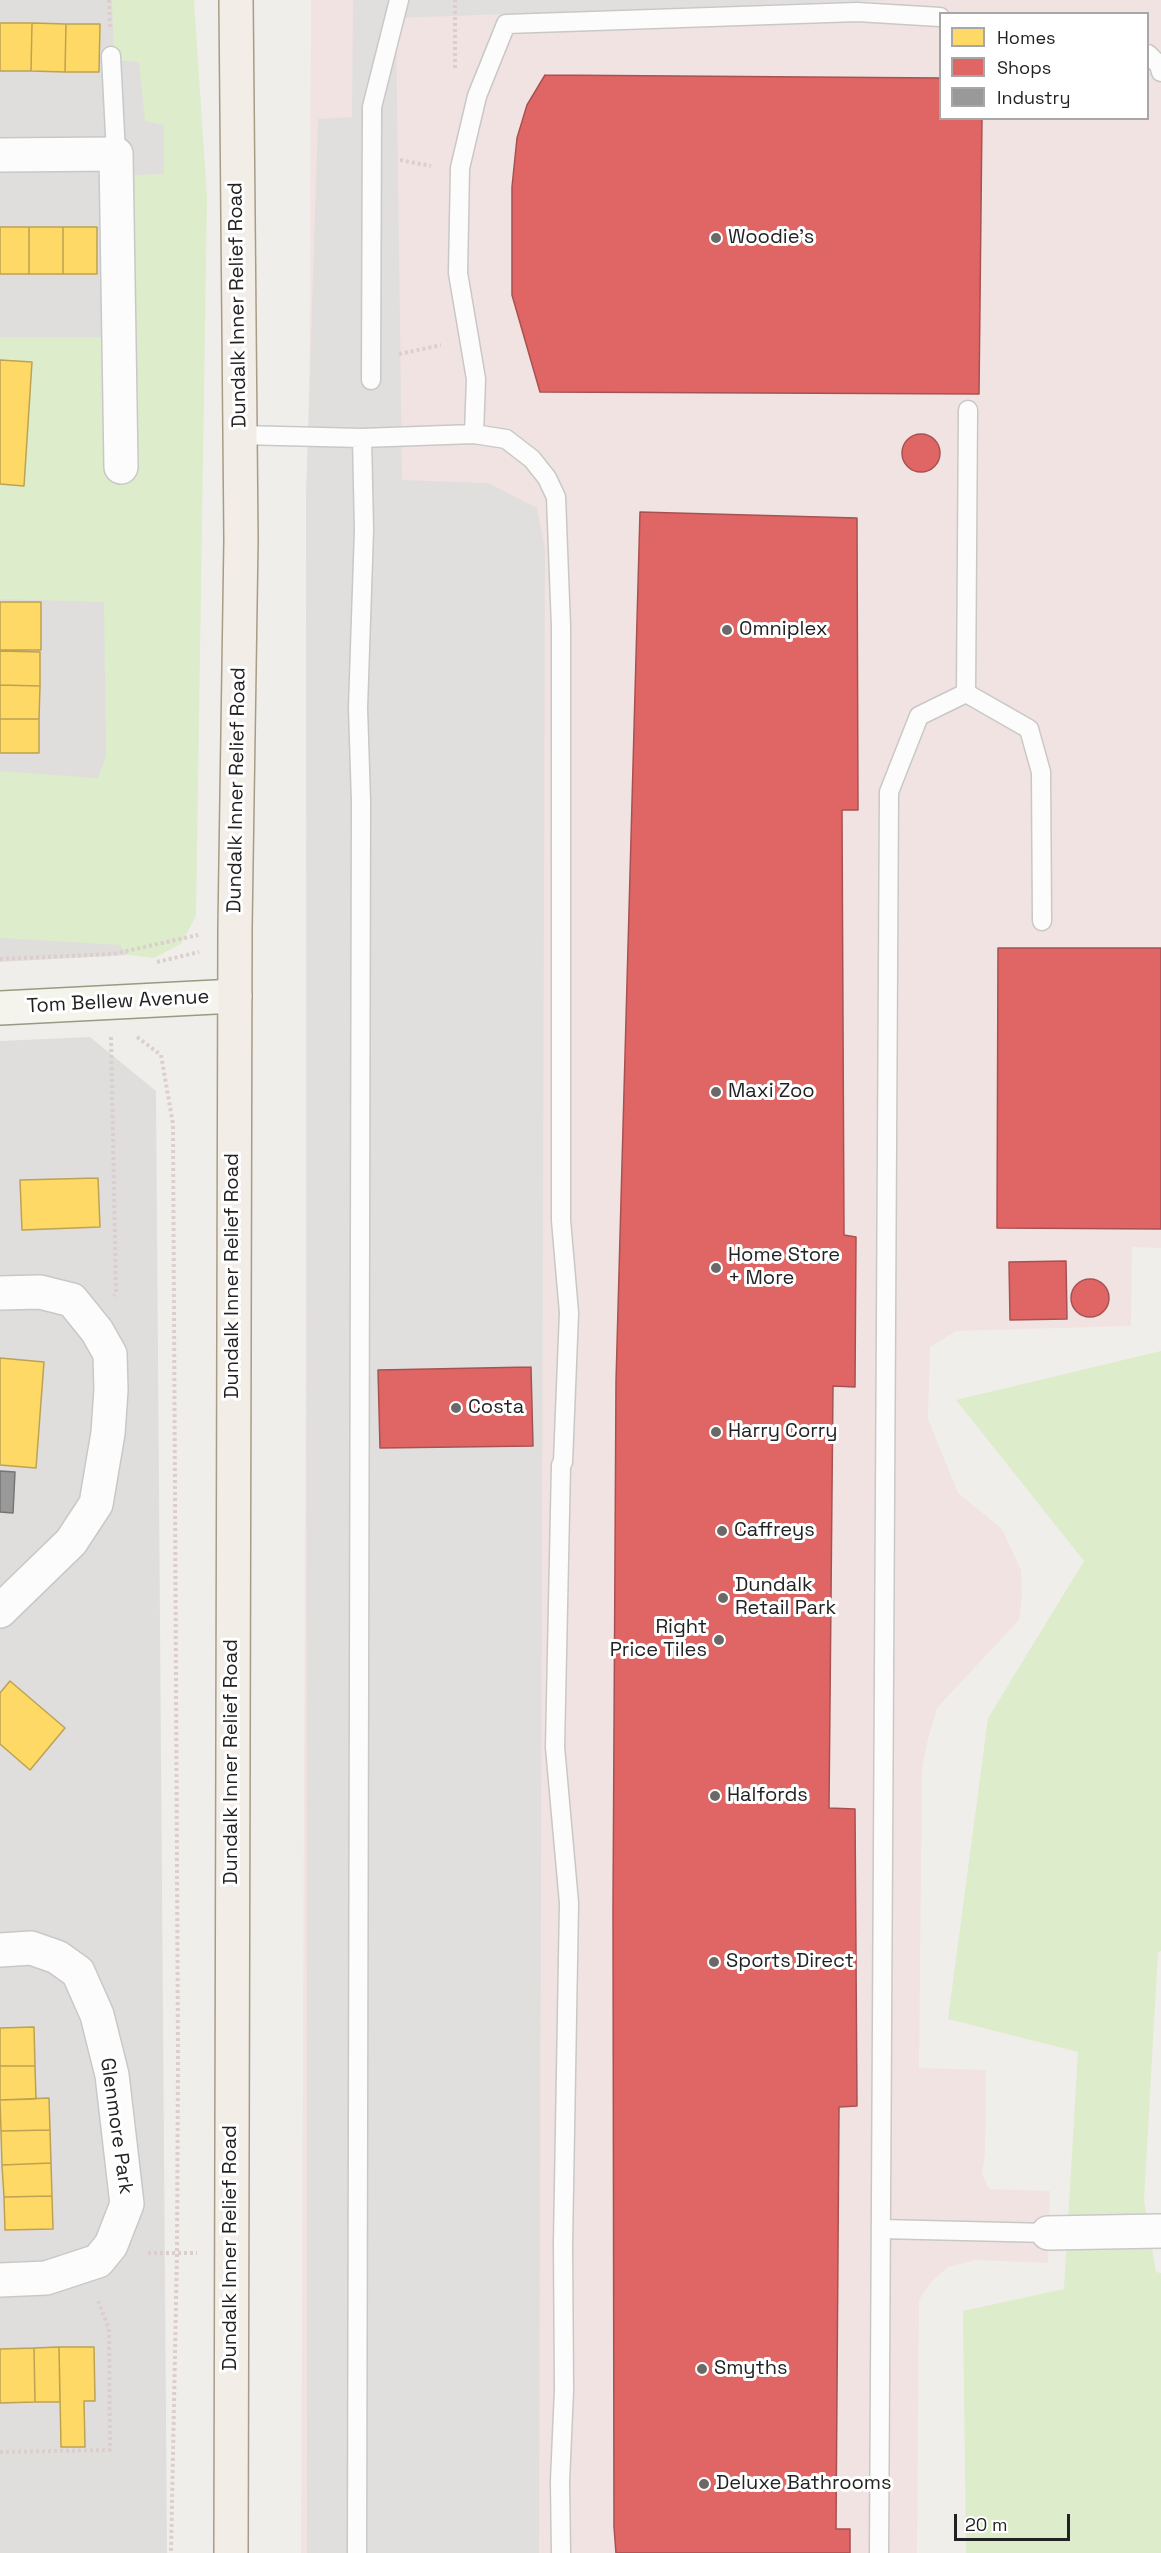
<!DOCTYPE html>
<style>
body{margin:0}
#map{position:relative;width:1161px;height:2553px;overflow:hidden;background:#f0eeeb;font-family:"Space Grotesk",sans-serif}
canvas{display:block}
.legend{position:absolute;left:939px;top:12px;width:210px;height:108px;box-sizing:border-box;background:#fff;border:2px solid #a7a7a7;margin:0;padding:8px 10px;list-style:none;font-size:18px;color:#222}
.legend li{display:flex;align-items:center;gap:12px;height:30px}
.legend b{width:30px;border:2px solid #a7a7a7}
.scale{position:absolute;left:954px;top:2514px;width:116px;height:27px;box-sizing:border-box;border:3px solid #222;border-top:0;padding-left:8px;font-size:18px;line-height:21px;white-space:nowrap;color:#222;-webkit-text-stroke:4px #fff;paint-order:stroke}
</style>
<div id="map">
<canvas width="1161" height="2553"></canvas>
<ul class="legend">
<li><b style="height:16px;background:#ffd966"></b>Homes</li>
<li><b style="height:16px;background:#e06666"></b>Shops</li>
<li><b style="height:16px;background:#999"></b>Industry</li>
</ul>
<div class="scale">20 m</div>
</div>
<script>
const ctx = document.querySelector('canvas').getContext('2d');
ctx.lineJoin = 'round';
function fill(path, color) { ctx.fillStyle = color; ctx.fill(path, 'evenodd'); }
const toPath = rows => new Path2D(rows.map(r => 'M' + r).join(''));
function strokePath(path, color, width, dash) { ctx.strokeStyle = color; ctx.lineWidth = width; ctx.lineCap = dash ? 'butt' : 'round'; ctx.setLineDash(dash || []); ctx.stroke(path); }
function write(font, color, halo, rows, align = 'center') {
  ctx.font = font + ' "Space Grotesk",sans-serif'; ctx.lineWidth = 6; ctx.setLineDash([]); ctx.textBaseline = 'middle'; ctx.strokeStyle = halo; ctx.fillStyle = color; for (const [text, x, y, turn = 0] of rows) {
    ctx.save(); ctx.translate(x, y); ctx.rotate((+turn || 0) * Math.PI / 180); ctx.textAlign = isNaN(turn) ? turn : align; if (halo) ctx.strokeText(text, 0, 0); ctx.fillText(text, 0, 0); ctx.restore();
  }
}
const residential = toPath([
 [0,0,180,0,186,890,127,955,0,962],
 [90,1037,156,1091,167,2553,0,2553,0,1041]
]);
const commercial = toPath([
 [311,0,1161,0,1161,1248,1132,1247,1131,1326,956,1331,930,1347,928,1419,958,1493,1002,1529,1021,1570,1022,1596,1019,1620,937,1708,928,1739,922,1769,919,2068,986,2070,985,2154,982,2174,989,2189,1050,2191,1048,2263,976,2260,948,2267,931,2282,919,2300,917,2553,301,2553],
 [940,14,1148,14,1148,118,940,118]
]);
const grass = toPath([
 [112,0,194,0,207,197,196,916,181,944,154,958,128,955,120,945,0,938,0,771,98,778,106,756,104,602,0,599,0,337,108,337,109,176,164,174,164,125,145,121,139,62,114,60],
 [1161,1351,1161,1951,1158,1952,1144,2200,1156,2272,1161,2273,1161,2553,966,2553,963,2311,1064,2289,1078,2052,948,2019,988,1718,1084,1561,956,1400]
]);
const parking = toPath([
 [353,0,891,0,396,18,402,480,488,483,537,508,545,549,539,2553,307,2553,306,493,318,119,352,117]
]);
const homes = toPath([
 [0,23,32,23,31,71,0,71,0,23],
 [32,23,66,24,65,72,31,71,32,23],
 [66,24,100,24,99,72,65,72,66,24],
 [0,227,29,227,29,274,0,274,0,227],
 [29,227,63,227,63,274,29,274,29,227],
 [63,227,97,227,97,274,63,274,63,227],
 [0,360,32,362,24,486,0,484,0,360],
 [0,602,41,602,41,650,0,650,0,602],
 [0,651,40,652,40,686,0,685,0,651],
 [0,685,40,686,39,719,0,719,0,685],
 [0,719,39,719,39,753,0,753,0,719],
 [98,1178,100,1227,22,1230,20,1180,98,1178],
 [0,1358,44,1362,36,1468,0,1465,0,1358],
 [10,1681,65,1728,30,1770,0,1744,0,1693,10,1681],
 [34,2027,35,2066,0,2066,0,2028,34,2027],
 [0,2066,35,2066,36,2099,0,2100,0,2066],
 [49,2098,50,2130,1,2131,0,2100,49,2098],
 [50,2130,51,2163,2,2165,1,2131,50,2130],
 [51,2163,52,2196,4,2197,2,2165,51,2163],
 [52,2196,53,2229,5,2230,4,2197,52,2196],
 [59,2347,60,2402,35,2402,34,2348,59,2347],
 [59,2347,94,2347,95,2401,84,2401,85,2447,61,2447,59,2347],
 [34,2348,35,2402,0,2403,0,2349,34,2348]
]);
const shops = toPath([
 [545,75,940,78,940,118,982,118,979,394,540,392,512,295,512,187,517,138,527,105,545,75],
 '902 453a19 19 0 1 1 38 0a19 19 0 1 1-38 0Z',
 [640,512,857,518,858,810,842,810,844,1235,856,1237,855,1387,833,1386,829,1808,855,1809,857,2106,839,2107,836,2529,850,2529,850,2553,616,2553,614,2527,613,1906,616,1381,640,512],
 [998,948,1161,948,1161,1229,997,1228,998,948],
 [1066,1261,1067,1319,1010,1320,1009,1262,1066,1261],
 '1071 1298a19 19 0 1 1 38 0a19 19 0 1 1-38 0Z',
 [531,1367,533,1446,380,1448,378,1370,531,1367]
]);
const industry = toPath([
 [0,1471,15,1472,13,1513,0,1512,0,1471]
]);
const path = toPath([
 [109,0,110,29],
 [455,68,455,0],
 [400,160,431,166],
 [399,354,441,345],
 [0,959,113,954,198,935],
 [157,962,199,952],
 [111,1037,116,1292,114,1296],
 [137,1037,161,1055,173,1124,178,2055,177,2253,171,2553],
 [148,2253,197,2253],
 [0,2452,110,2450,109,2329,97,2298]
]);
const lane = toPath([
 [1148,54,1159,65,1161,72],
 [111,56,116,154],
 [371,380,372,107,399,0],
 [474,434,476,379,458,273,460,168,477,96,506,24,857,12,940,17],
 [240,435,362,438,474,434,506,439,532,459,547,478,556,497,561,627,561,1220,569,1313,563,1462,561,1465,555,1747,569,1903,563,2243,564,2390,560,2481,561,2553],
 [966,693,968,410],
 [881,2229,1048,2233],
 [357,2553,361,801,358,708,364,530,362,438],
 [879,2553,889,792,919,716,966,693,1029,729,1041,772,1042,921]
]);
const street = toPath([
 [0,155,116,154,121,467],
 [0,1293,40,1292,72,1300,97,1331,110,1354,111,1390,108,1433,96,1504,71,1542,0,1611],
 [0,1950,31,1948,57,1957,78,1972,97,2015,112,2075,127,2204,111,2245,98,2261,46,2278,0,2280],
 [1048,2233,1161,2231]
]);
const secondary = toPath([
 [0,1008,235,996]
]);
const primary = toPath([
 [231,2553,235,927,241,540,236,0]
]);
const markers = [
 [716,238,6,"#6a6968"],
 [727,630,6,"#6a6968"],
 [716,1092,6,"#6a6968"],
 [716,1268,6,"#6a6968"],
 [456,1408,6,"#6a6968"],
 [716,1432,6,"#6a6968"],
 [722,1531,6,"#6a6968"],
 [723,1598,6,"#6a6968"],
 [719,1640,6,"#6a6968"],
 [715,1796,6,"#6a6968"],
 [714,1962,6,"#6a6968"],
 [702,2369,6,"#6a6968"],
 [704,2484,6,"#6a6968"]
];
const poiNames = [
 ["Woodie's",728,238],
 ["Omniplex",739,630],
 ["Maxi Zoo",728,1092],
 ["Home Store",728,1256],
 ["+ More",728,1279],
 ["Costa",468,1408],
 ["Harry Corry",728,1432],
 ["Caffreys",734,1531],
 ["Dundalk",735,1586],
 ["Retail Park",735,1609],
 ["Right",707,1628,"right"],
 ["Price Tiles",707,1651,"right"],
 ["Halfords",727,1796],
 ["Sports Direct",726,1962],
 ["Smyths",714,2369],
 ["Deluxe Bathrooms",716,2484]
];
const streetNames = [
 ["Dundalk Inner Relief Road",238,305,-91],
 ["Dundalk Inner Relief Road",237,790,-89],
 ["Tom Bellew Avenue",118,1002,-3],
 ["Dundalk Inner Relief Road",233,1276,-90],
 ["Dundalk Inner Relief Road",232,1762,-90],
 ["Glenmore Park",116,2126,82],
 ["Dundalk Inner Relief Road",231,2248,-90]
];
fill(residential, '#dfdedc');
fill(commercial, '#f1e3e1');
fill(grass, '#ddeccb');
fill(parking, '#e0dfde');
fill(homes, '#ffd966');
strokePath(homes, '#bda252', 1.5);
fill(shops, '#e06666');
strokePath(shops, '#a75252', 1.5);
fill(industry, '#999');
strokePath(industry, '#757575', 1.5);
strokePath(lane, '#c9c8c7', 21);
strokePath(street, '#c9c8c7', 36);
strokePath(secondary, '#999a82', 36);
strokePath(primary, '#a79c86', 36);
strokePath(path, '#dccecd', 4, [3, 3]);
strokePath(lane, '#fdfcfc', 18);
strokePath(street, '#fdfcfc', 33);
strokePath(secondary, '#f4f4ed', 33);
strokePath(primary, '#f3ede7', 33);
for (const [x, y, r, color] of markers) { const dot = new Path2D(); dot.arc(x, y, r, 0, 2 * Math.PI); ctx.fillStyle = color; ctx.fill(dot); strokePath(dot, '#fff', 2); }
write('20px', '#222', '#fff', poiNames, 'left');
write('20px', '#222', '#fff', streetNames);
</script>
